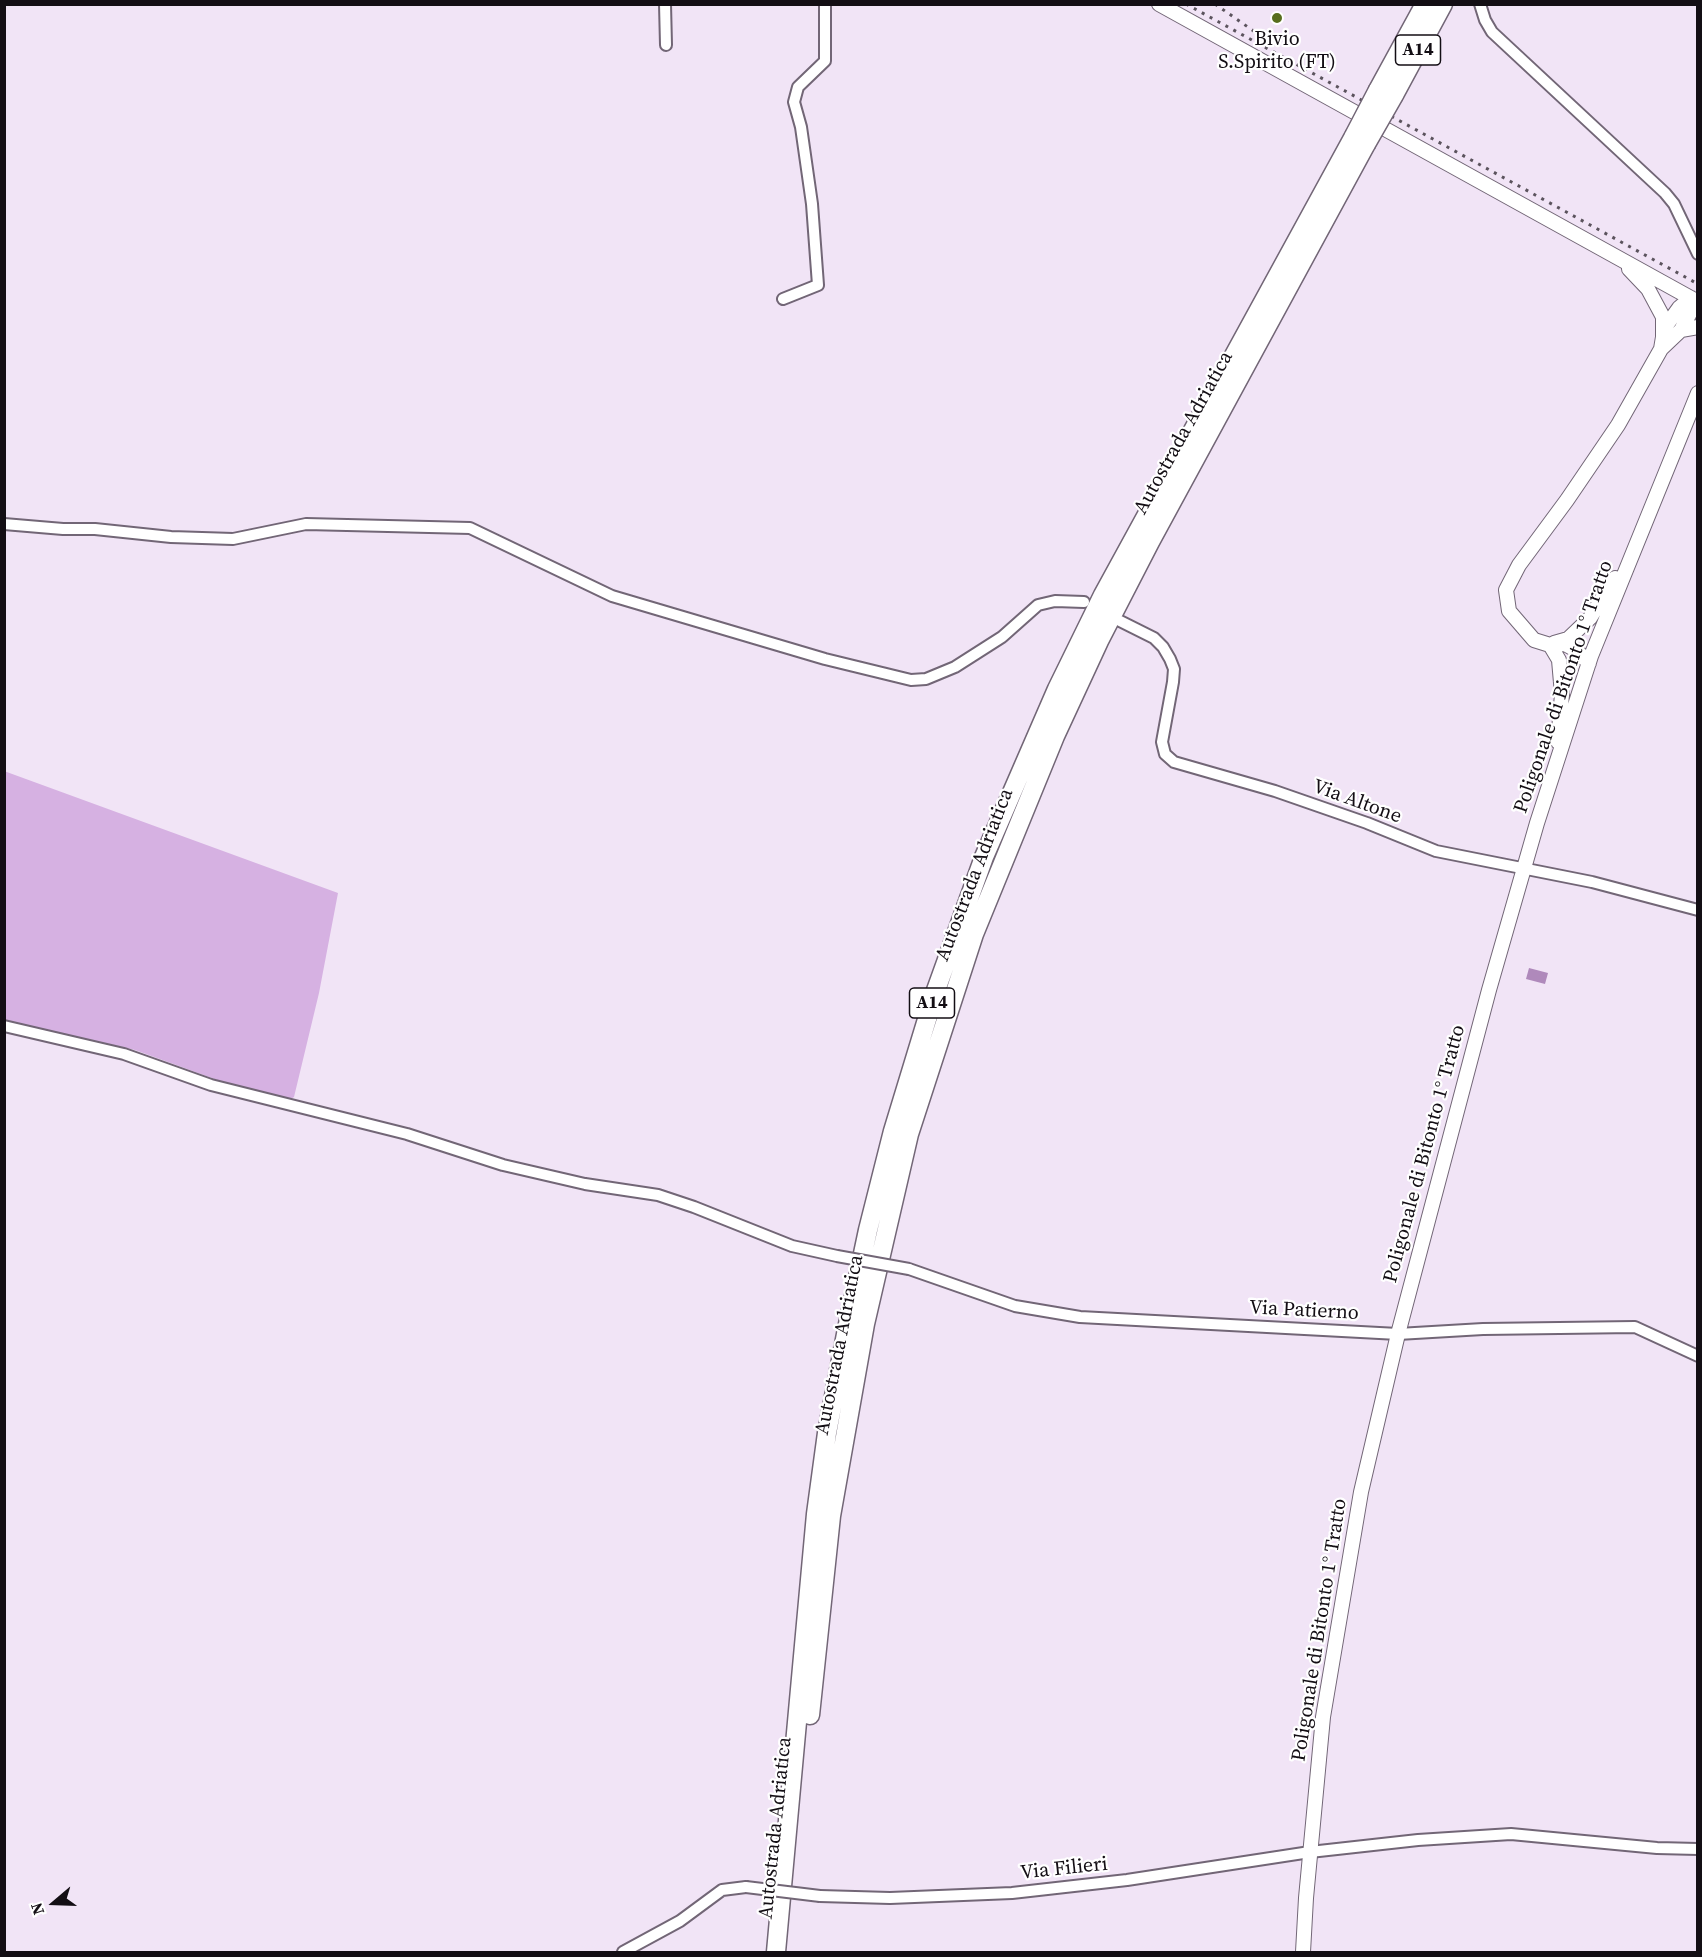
<!DOCTYPE html>
<meta charset="utf-8">
<style>
body{margin:0}
#map{position:relative;width:1702px;height:1957px;overflow:hidden;background:#f1e4f6;font-family:"Source Serif 4",serif}
canvas{display:block}
.frame{position:absolute;inset:0;border:6px solid #130e14;pointer-events:none}
.north{position:absolute;left:24px;top:1873px;width:60px;height:60px;-webkit-text-stroke:4px #fff;paint-order:stroke;rotate:251deg;font-size:16px;font-weight:700;line-height:24px;text-align:center;color:#130e14}
.north::after{content:'';display:block;margin:auto;width:21px;height:27px;background:#130e14;clip-path:polygon(50% 0,100% 100%,50% 72%,0 100%)}
</style>
<div id="map">
<canvas width="1702" height="1957"></canvas>
<div class="frame"></div>
<div class="north">N</div>
</div>
<script>
const ctx = document.querySelector('canvas').getContext('2d');
ctx.lineJoin = 'round';
function fill(path, color) { ctx.fillStyle = color; ctx.fill(path, 'evenodd'); }
const toPath = rows => new Path2D(rows.map(r => 'M' + r).join(''));
function strokePath(path, color, width, dash) { ctx.strokeStyle = color; ctx.lineWidth = width; ctx.lineCap = dash ? 'butt' : 'round'; ctx.setLineDash(dash || []); ctx.stroke(path); }
function write(font, color, halo, rows, align = 'center') {
  ctx.font = font + ' "Source Serif 4",serif'; ctx.lineWidth = 4.5; ctx.setLineDash([]); ctx.textBaseline = 'middle'; ctx.strokeStyle = halo; ctx.fillStyle = color; for (const [text, x, y, turn = 0] of rows) {
    ctx.save(); ctx.translate(x, y); ctx.rotate((+turn || 0) * Math.PI / 180); ctx.textAlign = isNaN(turn) ? turn : align; if (halo) ctx.strokeText(text, 0, 0); ctx.fillText(text, 0, 0); ctx.restore();
  }
}
const green = toPath([
 [4,771,338,893,319,993,294,1097,286,1102,231,1085,135,1050,5,1020]
]);
const water = toPath([
 [1529,968,1548,973,1545,984,1526,979]
]);
const street = toPath([
 [665,4,666,45],
 [1480,4,1485,20,1492,32,1665,193,1674,204,1698,254],
 [783,299,818,285,812,204,801,127,794,102,798,87,825,61,825,4],
 [4,524,63,529,95,529,171,537,233,539,306,524,470,528,612,596,825,659,911,680,926,679,955,667,1002,637,1038,605,1055,601,1084,602],
 [1120,621,1154,638,1163,647,1170,659,1174,669,1173,682,1162,742,1165,754,1174,762,1275,791,1367,823,1436,851,1592,882,1698,910],
 [4,1026,124,1054,211,1085,407,1134,503,1165,585,1184,658,1195,694,1207,792,1246,837,1256],
 [909,1269,1015,1306,1080,1317,1398,1334,1483,1329,1635,1327,1698,1356],
 [820,1896,890,1898,1012,1893,1127,1880,1310,1852,1418,1840,1511,1834,1657,1848,1698,1849],
 [623,1952,680,1921,722,1890,746,1887]
]);
const secondary = toPath([
 [1159,4,1698,302],
 [1629,269,1648,289,1663,317,1663,337,1661,349],
 [1663,330,1679,308,1691,298],
 [1681,330,1698,327],
 [1554,643,1568,639,1590,618,1615,578],
 [1550,645,1559,660,1562,694,1558,742],
 [1589,663,1576,650,1565,644,1550,645,1534,640,1509,611,1506,590,1519,565,1567,500,1618,425,1661,349,1681,330,1690,313,1691,298],
 [1303,1952,1306,1898,1323,1717,1361,1492,1398,1334,1489,990,1537,823,1591,656,1698,393]
]);
const highway = toPath([
 [1378,90,1425,4],
 [1394,95,1443,4],
 [810,1715,831,1516,865,1324,909,1134,974,934,1055,736,1099,641,1150,542,1366,144],
 [776,1952,816,1514,827,1433,847,1329,868,1230,893,1131,935,993,984,857,1057,689,1103,595,1354,136]
]);
const rail = toPath([
 [1186,4,1698,284],
 [1215,4,1265,39]
]);
const streetBridge = toPath([
 [837,1256,909,1269],
 [746,1887,820,1896]
]);
const highwayBridge = toPath([
 [1354,136,1378,90],
 [1366,144,1394,95]
]);
const markers = [
 [1277,18,6,"#586e1e"]
];
const shields = [
 [1418,50,45],
 [932,1003,45]
];
const shieldNames = [
 ["A14",1418,50],
 ["A14",932,1003]
];
const poiNames = [
 ["Bivio",1277,40],
 ["S.Spirito (FT)",1277,63]
];
const streetNames = [
 ["Autostrada Adriatica",1184,433,-61],
 ["Poligonale di Bitonto 1° Tratto",1564,687,-71],
 ["Via Altone",1357,802,20],
 ["Autostrada Adriatica",975,875,-69],
 ["Poligonale di Bitonto 1° Tratto",1425,1154,-75],
 ["Via Patierno",1304,1311,3],
 ["Autostrada Adriatica",840,1345,-79],
 ["Poligonale di Bitonto 1° Tratto",1320,1630,-81],
 ["Autostrada Adriatica",776,1828,-84],
 ["Via Filieri",1064,1869,-6]
];
fill(green, '#d6b1e2');
fill(water, '#af89bb');
strokePath(street, '#726676', 14);
strokePath(secondary, '#726676', 16);
strokePath(highway, '#726676', 21);
strokePath(street, '#fff', 10);
strokePath(secondary, '#fff', 14);
strokePath(highway, '#fff', 18);
strokePath(rail, '#5b535d', 3, [3, 6]);
strokePath(streetBridge, '#726676', 14, []);
strokePath(highwayBridge, '#726676', 21, []);
strokePath(streetBridge, '#fff', 10);
strokePath(highwayBridge, '#fff', 18);
for (const [x, y, r, color] of markers) { const dot = new Path2D(); dot.arc(x, y, r, 0, 2 * Math.PI); ctx.fillStyle = color; ctx.fill(dot); strokePath(dot, '#fff', 2); }
for (const [x, y, w] of shields) { const box = new Path2D(); box.roundRect(x - w / 2, y - 15, w, 30, 4.5); ctx.fillStyle = '#fff'; ctx.fill(box); strokePath(box, '#130e14', 1.5); }
write('bold 18px', '#130e14', null, shieldNames);
write('20px', '#130e14', '#fff', poiNames);
write('20px', '#130e14', '#fff', streetNames);
</script>
